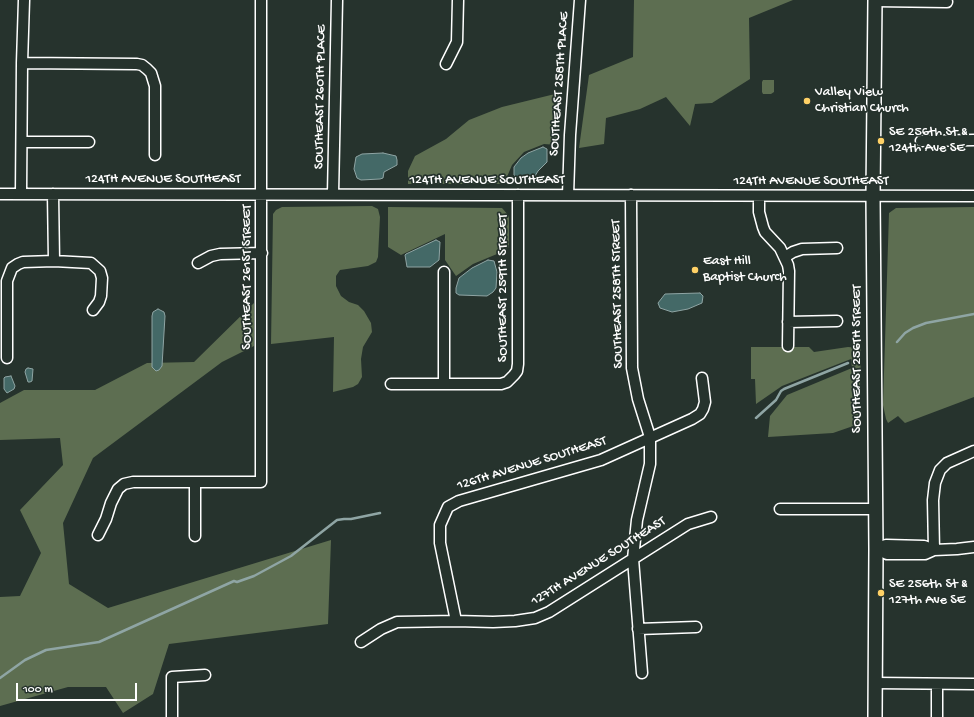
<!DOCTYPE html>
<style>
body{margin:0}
#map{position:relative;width:974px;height:717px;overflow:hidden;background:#26332d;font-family:"Gochi Hand",sans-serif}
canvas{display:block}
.scale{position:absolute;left:16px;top:683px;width:121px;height:18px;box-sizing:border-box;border:2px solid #fff;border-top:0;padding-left:5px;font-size:12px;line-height:14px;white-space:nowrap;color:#fff;-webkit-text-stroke:3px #26332d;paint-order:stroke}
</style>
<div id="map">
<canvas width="974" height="717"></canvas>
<div class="scale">100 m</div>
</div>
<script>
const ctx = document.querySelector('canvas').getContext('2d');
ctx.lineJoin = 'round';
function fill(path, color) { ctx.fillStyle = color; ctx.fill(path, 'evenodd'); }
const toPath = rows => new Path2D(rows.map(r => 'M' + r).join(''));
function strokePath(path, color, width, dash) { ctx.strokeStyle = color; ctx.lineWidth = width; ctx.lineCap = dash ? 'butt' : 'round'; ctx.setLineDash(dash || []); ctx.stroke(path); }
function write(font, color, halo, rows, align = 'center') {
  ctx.font = font + ' "Gochi Hand",sans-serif'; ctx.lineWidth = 3.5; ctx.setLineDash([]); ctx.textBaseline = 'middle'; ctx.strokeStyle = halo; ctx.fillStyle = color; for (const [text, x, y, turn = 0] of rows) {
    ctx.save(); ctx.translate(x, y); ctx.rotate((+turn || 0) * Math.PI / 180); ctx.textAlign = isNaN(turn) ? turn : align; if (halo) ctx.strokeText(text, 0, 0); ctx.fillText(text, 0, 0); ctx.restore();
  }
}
const green = toPath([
 [634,0,793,0,749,18,750,79,712,103,695,104,690,126,666,97,640,109,606,118,604,144,579,148,589,75,633,57],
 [763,80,774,80,774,92,771,94,763,94,762,92,762,82],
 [559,93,557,145,544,144,524,152,512,165,504,184,408,184,408,171,415,156,446,139,469,120,502,107],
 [372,206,378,209,380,217,378,257,376,262,368,266,340,270,336,276,336,286,341,296,349,302,358,305,364,311,371,323,372,332,363,347,361,359,362,377,358,384,353,387,333,392,334,337,271,344,273,214,276,210,282,207],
 [388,207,502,208,509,216,509,247,497,254,473,264,456,276,445,260,445,234,401,255,388,247],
 [974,207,974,397,905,423,898,416,888,423,886,419,883,405,889,213,896,208],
 [254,303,254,346,222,362,93,458,63,523,69,584,108,608,331,540,328,624,169,644,153,694,123,713,106,687,68,687,0,706,0,597,20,596,41,553,20,510,63,465,60,438,0,440,0,403,24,390,95,390,147,363,194,362],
 [751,347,809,347,814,352,848,347,861,348,859,424,833,433,768,437,770,416,787,395,852,368,851,359,782,386,756,404,755,379,751,379]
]);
const water = toPath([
 [543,147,547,149,547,162,538,171,535,176,527,179,516,177,514,175,514,167,521,158,528,153,543,147],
 [383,153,396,156,397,160,397,165,384,172,383,178,380,179,361,180,357,178,354,169,356,157,362,154,383,153],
 [436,240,440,242,439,260,430,267,407,267,405,255,406,254,436,240],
 [488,260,494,261,497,272,496,288,493,292,487,296,459,295,456,293,456,288,459,278,472,268,488,260],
 [700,293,703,296,702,303,688,309,672,312,660,308,658,303,665,294,700,293],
 [158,309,164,312,165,316,162,366,159,370,156,371,152,367,152,316,153,312,158,309],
 [28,368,33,369,32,381,30,382,28,382,25,372,26,369,28,368],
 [11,376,15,386,14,389,7,393,4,389,4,378,5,377,11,376]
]);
const stream = toPath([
 [897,342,905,333,913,328,926,323,974,314],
 [756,418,776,400,781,391,784,389,848,363],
 [0,678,25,660,46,650,99,642,234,581,237,582,254,576,291,556,337,520,344,519,351,519,380,513]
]);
const minor = toPath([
 [875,1,947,2],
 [22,63,137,64,142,65,147,69,151,73,155,86,155,155],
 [446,64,457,42,458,0],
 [921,141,974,140],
 [22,142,89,142],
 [0,194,974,196],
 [21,194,22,63,24,0],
 [53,194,54,261],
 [333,194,337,0],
 [568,195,570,135,580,0],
 [631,195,632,368,638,399,650,437,650,464,637,520,633,559,642,673],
 [759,196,759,212,763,227,765,232,780,248,788,265,789,271,788,346],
 [785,257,793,252,802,249,837,248],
 [198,263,211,256,220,254,262,253],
 [788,322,837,321],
 [7,358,7,281,12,268,18,264,23,262,54,261,91,263,100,271,102,278,101,296,99,302,93,310],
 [391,384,501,384,507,382,514,375,517,371,518,364,518,195],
 [444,384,444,272],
 [195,482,195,536],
 [780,509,875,509],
 [98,535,106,519,111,503,118,489,124,484,133,482,261,482,261,0],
 [876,549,886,545,924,546,934,550,957,549,974,547],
 [876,549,887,554,925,554,934,550],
 [934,550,933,500,935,483,940,470,947,463,974,451],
 [456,621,440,543,440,525,448,507,459,501,601,460,692,419,700,414,703,409,705,402,702,378],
 [638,629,696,627],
 [361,642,381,629,397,622,456,621,493,622,515,621,535,618,549,612,688,524,711,517],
 [875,683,974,684],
 [937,684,937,717],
 [172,717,172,677,205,675]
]);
const major = toPath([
 [875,717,876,549,873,196,875,0]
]);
const markers = [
 [807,101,4,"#ffd166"],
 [881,141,4,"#ffd166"],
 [695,270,4,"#ffd166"],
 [881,593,4,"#ffd166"]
];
const streetNames = [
 ["SOUTHEAST 258TH PLACE",560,84,-86],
 ["SOUTHEAST 260TH PLACE",321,97,-89],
 ["124TH AVENUE SOUTHEAST",163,180],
 ["124TH AVENUE SOUTHEAST",487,181],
 ["124TH AVENUE SOUTHEAST",811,182],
 ["SOUTHEAST 261ST STREET",248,277,-90],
 ["SOUTHEAST 259TH STREET",504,288,-90],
 ["SOUTHEAST 258TH STREET",618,294,-91],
 ["SOUTHEAST 256TH STREET",858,359,-90],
 ["126TH AVENUE SOUTHEAST",532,464,-17],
 ["127TH AVENUE SOUTHEAST",599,562,-32]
];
const poiNames = [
 ["Valley View",815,93],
 ["Christian Church",815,109],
 ["SE 256th St &",889,133],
 ["124th Ave SE",889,149],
 ["East Hill",703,262],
 ["Baptist Church",703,278],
 ["SE 256th St &",889,585],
 ["127th Ave SE",889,601]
];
fill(green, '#5d6e51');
fill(water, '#446967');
strokePath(water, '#8fa5a4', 1);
strokePath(stream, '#8fa5a4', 2.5);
strokePath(minor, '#fff', 13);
strokePath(major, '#fff', 16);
strokePath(minor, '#26332d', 10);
strokePath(major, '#26332d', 13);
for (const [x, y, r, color] of markers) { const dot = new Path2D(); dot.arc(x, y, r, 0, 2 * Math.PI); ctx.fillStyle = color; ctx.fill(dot); strokePath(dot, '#26332d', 1.5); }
write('14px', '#fff', '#26332d', streetNames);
write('14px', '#fff', '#26332d', poiNames, 'left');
</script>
